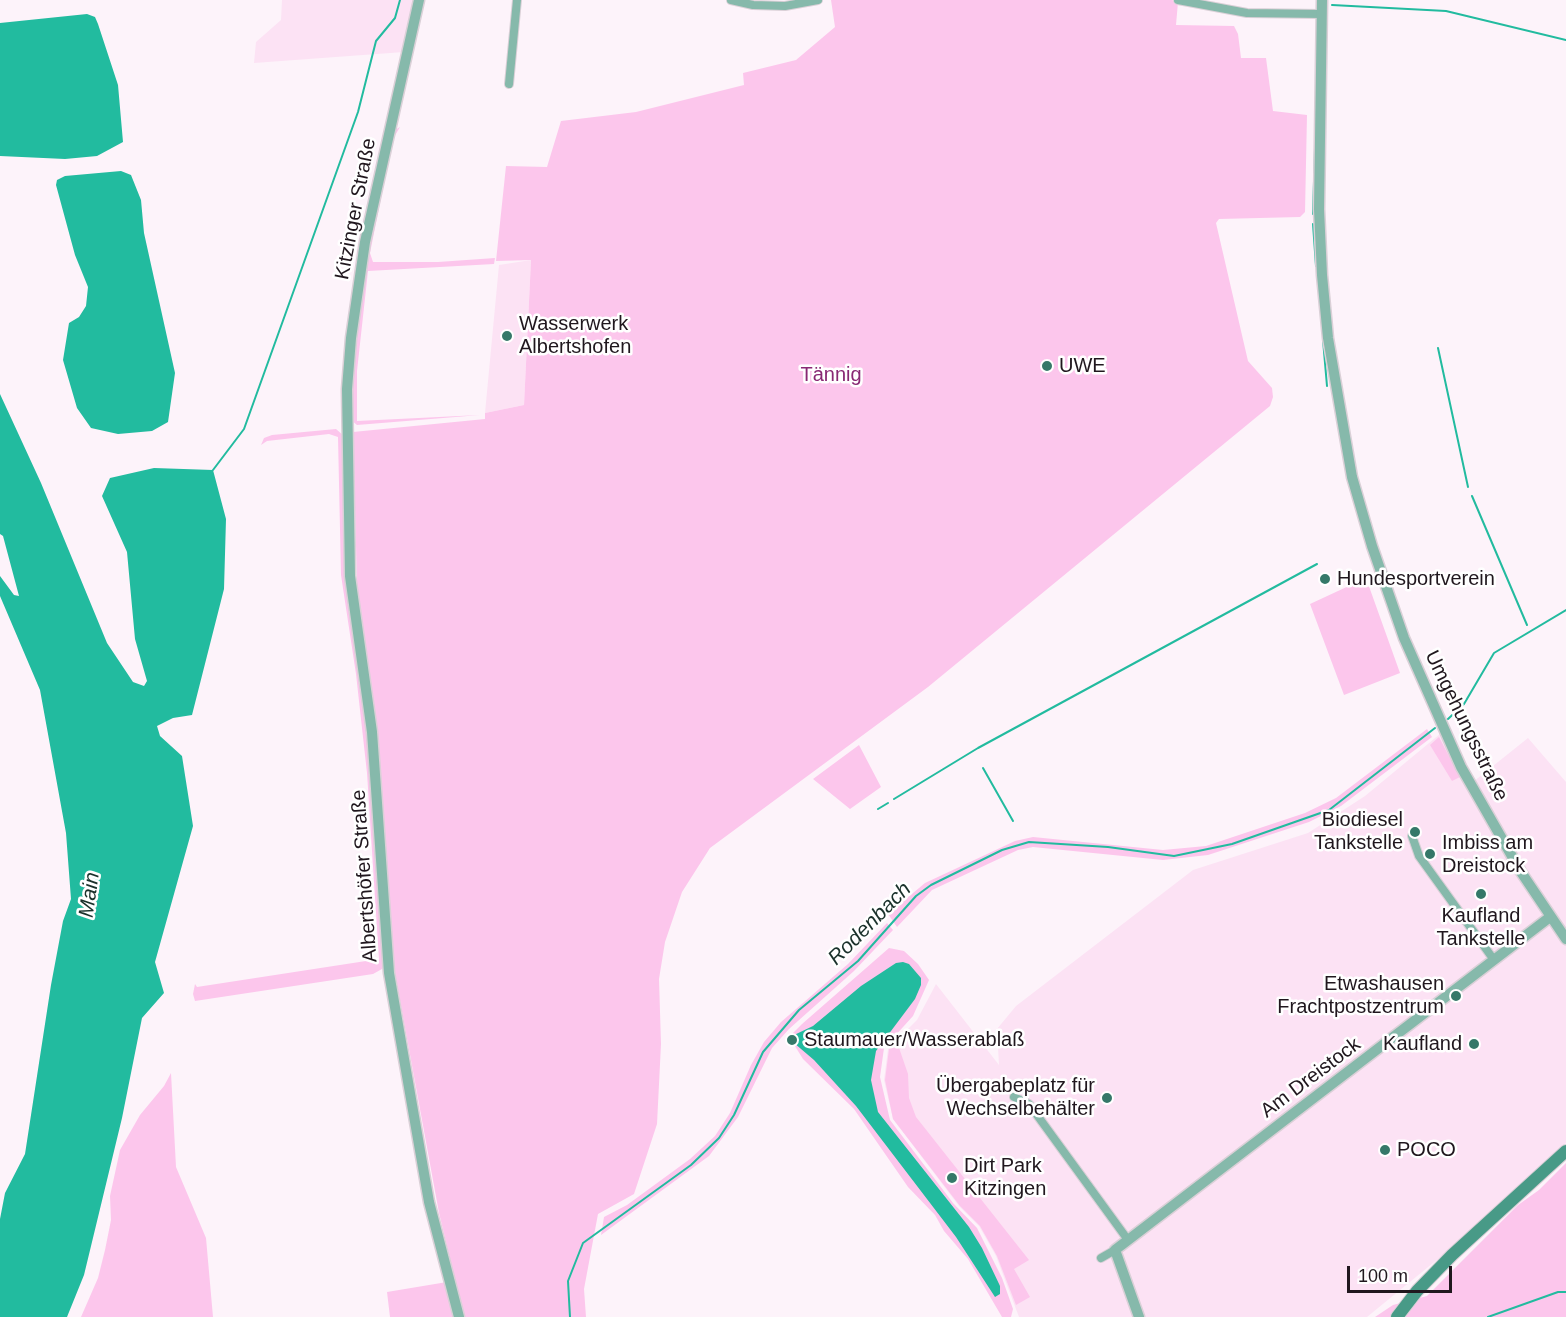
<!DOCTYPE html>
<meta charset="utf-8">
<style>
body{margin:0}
#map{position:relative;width:1566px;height:1317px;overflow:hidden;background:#fdf3fa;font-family:Arial,sans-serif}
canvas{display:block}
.scale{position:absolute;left:1347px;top:1266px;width:105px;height:27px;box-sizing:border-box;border:3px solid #20171e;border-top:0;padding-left:8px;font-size:18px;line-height:21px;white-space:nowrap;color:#20171e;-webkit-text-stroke:4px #fff;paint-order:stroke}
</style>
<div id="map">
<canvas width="1566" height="1317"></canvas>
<div class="scale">100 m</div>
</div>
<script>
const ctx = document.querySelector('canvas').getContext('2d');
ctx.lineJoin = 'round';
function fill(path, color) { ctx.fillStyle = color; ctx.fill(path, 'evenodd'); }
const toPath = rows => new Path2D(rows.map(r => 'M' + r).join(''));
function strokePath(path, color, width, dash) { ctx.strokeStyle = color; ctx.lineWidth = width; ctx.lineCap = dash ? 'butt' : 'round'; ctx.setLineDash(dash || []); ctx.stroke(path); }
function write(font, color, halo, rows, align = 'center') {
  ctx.font = font + ' Arial,sans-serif'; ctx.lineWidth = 5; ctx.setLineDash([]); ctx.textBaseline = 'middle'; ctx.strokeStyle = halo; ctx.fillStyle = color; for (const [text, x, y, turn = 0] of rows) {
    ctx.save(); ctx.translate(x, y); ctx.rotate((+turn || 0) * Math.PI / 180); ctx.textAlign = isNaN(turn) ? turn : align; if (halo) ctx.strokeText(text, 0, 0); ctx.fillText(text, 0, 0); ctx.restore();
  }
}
const built = toPath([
 [282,0,417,0,404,52,254,63,256,42,281,20],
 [531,260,524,405,485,413,499,265],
 [1446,729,1473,782,1528,738,1566,782,1566,1143,1460,1241,1367,1317,1019,1317,996,1256,979,1226,959,1206,893,1119,884,1080,888,1049,917,1020,936,984,999,1065,997,1029,1016,1006,1193,870,1308,833,1365,796]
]);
const green = toPath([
 [831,0,1172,0,1178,2,1176,25,1234,26,1238,34,1241,58,1266,58,1273,111,1307,115,1305,212,1300,217,1219,219,1216,223,1248,361,1272,388,1273,397,1270,406,928,687,710,848,682,892,665,942,659,979,661,1044,657,1124,634,1194,598,1214,584,1289,586,1317,464,1317,439,1213,393,962,370,682,357,584,353,432,485,419,485,413,524,405,531,260,496,261,506,166,547,167,561,121,636,112,744,85,743,73,796,60,835,27],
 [400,127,393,139,375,228,370,253,373,262,438,262,495,258,494,264,368,271,357,371,357,421,480,415,357,425,351,420,351,391,362,280,395,130],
 [336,429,344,436,345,485,368,721,384,964,382,969,373,974,195,1001,193,994,195,984,197,987,379,959,367,773,356,674,341,575,338,437,329,434,267,441,261,445,264,438,272,435],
 [1366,578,1400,673,1344,695,1310,604],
 [1427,729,1432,737,1341,806,1309,822,1208,855,1163,860,1033,847,1018,850,932,890,897,927,888,914,925,883,1015,841,1033,837,1163,850,1206,846,1305,813,1336,798],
 [1439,737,1460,777,1452,781,1430,745],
 [859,745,881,787,850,809,813,779],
 [887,923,893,930,854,971,789,1029,772,1048,738,1117,709,1156,601,1235,604,1217,627,1205,690,1159,715,1136,730,1113,751,1065,764,1042,781,1022,848,964],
 [889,948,904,951,918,964,929,980,913,1016,884,1048,880,1077,890,1120,953,1203,977,1228,1002,1278,1013,1309,1011,1317,1002,1317,968,1259,944,1231,935,1215,908,1187,854,1109,803,1059,793,1043,790,1036,802,1024],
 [897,1042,908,1074,909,1098,916,1117,1029,1260,1014,1269,1030,1297,1016,1305,997,1256,980,1226,960,1206,893,1119,885,1080,889,1049],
 [171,1073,176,1167,206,1238,213,1317,81,1317,98,1278,105,1250,111,1220,110,1196,120,1150,140,1115,164,1086],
 [1566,1163,1566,1317,1375,1317,1393,1305,1427,1296,1518,1205,1539,1190],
 [447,1282,456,1317,390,1317,387,1292]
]);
const water = toPath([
 [87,14,95,17,98,24,118,85,123,142,97,156,65,159,0,156,0,23],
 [121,171,131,175,141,200,144,233,175,373,168,422,152,431,118,434,91,428,77,408,63,360,69,323,79,317,86,306,88,287,75,255,56,185,57,180,65,176],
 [0,394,41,483,107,643,133,682,144,686,147,681,135,639,127,552,102,496,110,478,154,468,213,470,226,519,224,589,192,715,173,718,157,726,160,736,182,756,193,826,155,962,164,993,142,1018,122,1118,84,1275,67,1317,0,1317,0,1219,5,1193,25,1154,51,985,63,921,71,899,66,833,40,690,0,596,0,576,14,595,19,596,3,536,0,534],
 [903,962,909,964,921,978,921,985,915,999,876,1051,871,1080,878,1112,969,1227,982,1248,1000,1286,1000,1294,995,1297,956,1237,856,1106,814,1060,794,1043,792,1036,813,1026,861,986,896,963]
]);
const stream = toPath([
 [1332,5,1446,11,1566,40],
 [1313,214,1315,149],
 [1313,224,1316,266],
 [1323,340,1327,386],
 [1438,348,1468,487],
 [213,470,244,429,358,112,376,41,395,18,400,0],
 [1472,496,1527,625],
 [1448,719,1464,704,1494,653,1566,610],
 [983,768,1013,821],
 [894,799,978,748,1317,564],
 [878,809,888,803],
 [570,1317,568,1281,583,1243,691,1165,719,1138,734,1115,763,1052,799,1010,858,961,916,896,931,885,1002,850,1029,842,1108,847,1174,856,1232,844,1329,810,1435,728],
 [1488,1317,1558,1292,1566,1292]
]);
const minor = toPath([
 [731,0,753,5,785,6,818,0],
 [1178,0,1247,13,1322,14],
 [509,84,517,0],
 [1412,836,1419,856,1494,960],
 [1014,1097,1029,1104,1128,1240],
 [1101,1258,1115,1250]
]);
const tertiary = toPath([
 [419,0,365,242,351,338,347,389,350,576,372,732,389,973,429,1202,459,1317],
 [1322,0,1319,209,1322,275,1328,338,1352,477,1372,546,1404,638,1461,767,1521,872,1566,939],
 [1139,1317,1115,1250,1550,917]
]);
const secondary = toPath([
 [1397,1317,1417,1291,1452,1255,1566,1151]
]);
const markers = [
 [507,336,6,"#357869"],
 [1047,366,6,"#357869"],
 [1325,579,6,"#357869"],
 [1415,832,6,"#357869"],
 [1430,854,6,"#357869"],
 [1481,894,6,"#357869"],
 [1456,996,6,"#357869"],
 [792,1040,6,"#357869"],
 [1474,1044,6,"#357869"],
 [1107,1098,6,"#357869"],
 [1385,1150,6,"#357869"],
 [952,1178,6,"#357869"]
];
const streetNames = [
 ["Kitzinger Straße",356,209,-79],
 ["Umgehungsstraße",1466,726,64],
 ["Albertshöfer Straße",365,876,-94],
 ["Am Dreistock",1311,1078,-37]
];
const poiNames = [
 ["Wasserwerk",519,324],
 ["Albertshofen",519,347],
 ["UWE",1059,366],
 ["Hundesportverein",1337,579],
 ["Biodiesel",1403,820,"right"],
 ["Tankstelle",1403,843,"right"],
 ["Imbiss am",1442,843],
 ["Dreistock",1442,866],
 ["Kaufland",1481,916,"center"],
 ["Tankstelle",1481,939,"center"],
 ["Etwashausen",1444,984,"right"],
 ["Frachtpostzentrum",1444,1007,"right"],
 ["Staumauer/Wasserablaß",804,1040],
 ["Kaufland",1462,1044,"right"],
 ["Übergabeplatz für",1095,1086,"right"],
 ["Wechselbehälter",1095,1109,"right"],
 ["POCO",1397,1150],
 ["Dirt Park",964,1166],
 ["Kitzingen",964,1189]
];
const parkNames = [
 ["Tännig",831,375]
];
const waterNames = [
 ["Main",90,895,-82],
 ["Rodenbach",870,924,-45]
];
fill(built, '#fce2f4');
fill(green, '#fcc6ec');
fill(water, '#22bb9f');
strokePath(stream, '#22bb9f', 2);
strokePath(minor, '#dad0d7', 10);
strokePath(tertiary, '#dad0d7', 13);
strokePath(secondary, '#dad0d7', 14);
strokePath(minor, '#86b9ab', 8);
strokePath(tertiary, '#86b9ab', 10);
strokePath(secondary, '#489a87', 12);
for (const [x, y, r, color] of markers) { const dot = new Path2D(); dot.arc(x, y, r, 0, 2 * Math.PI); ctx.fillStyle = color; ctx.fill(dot); strokePath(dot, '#fff', 2); }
write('20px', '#20171e', '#fff', streetNames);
write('20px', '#20171e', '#fff', poiNames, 'left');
write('20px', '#882874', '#fff', parkNames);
write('italic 21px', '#1a312b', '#fff', waterNames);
</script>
